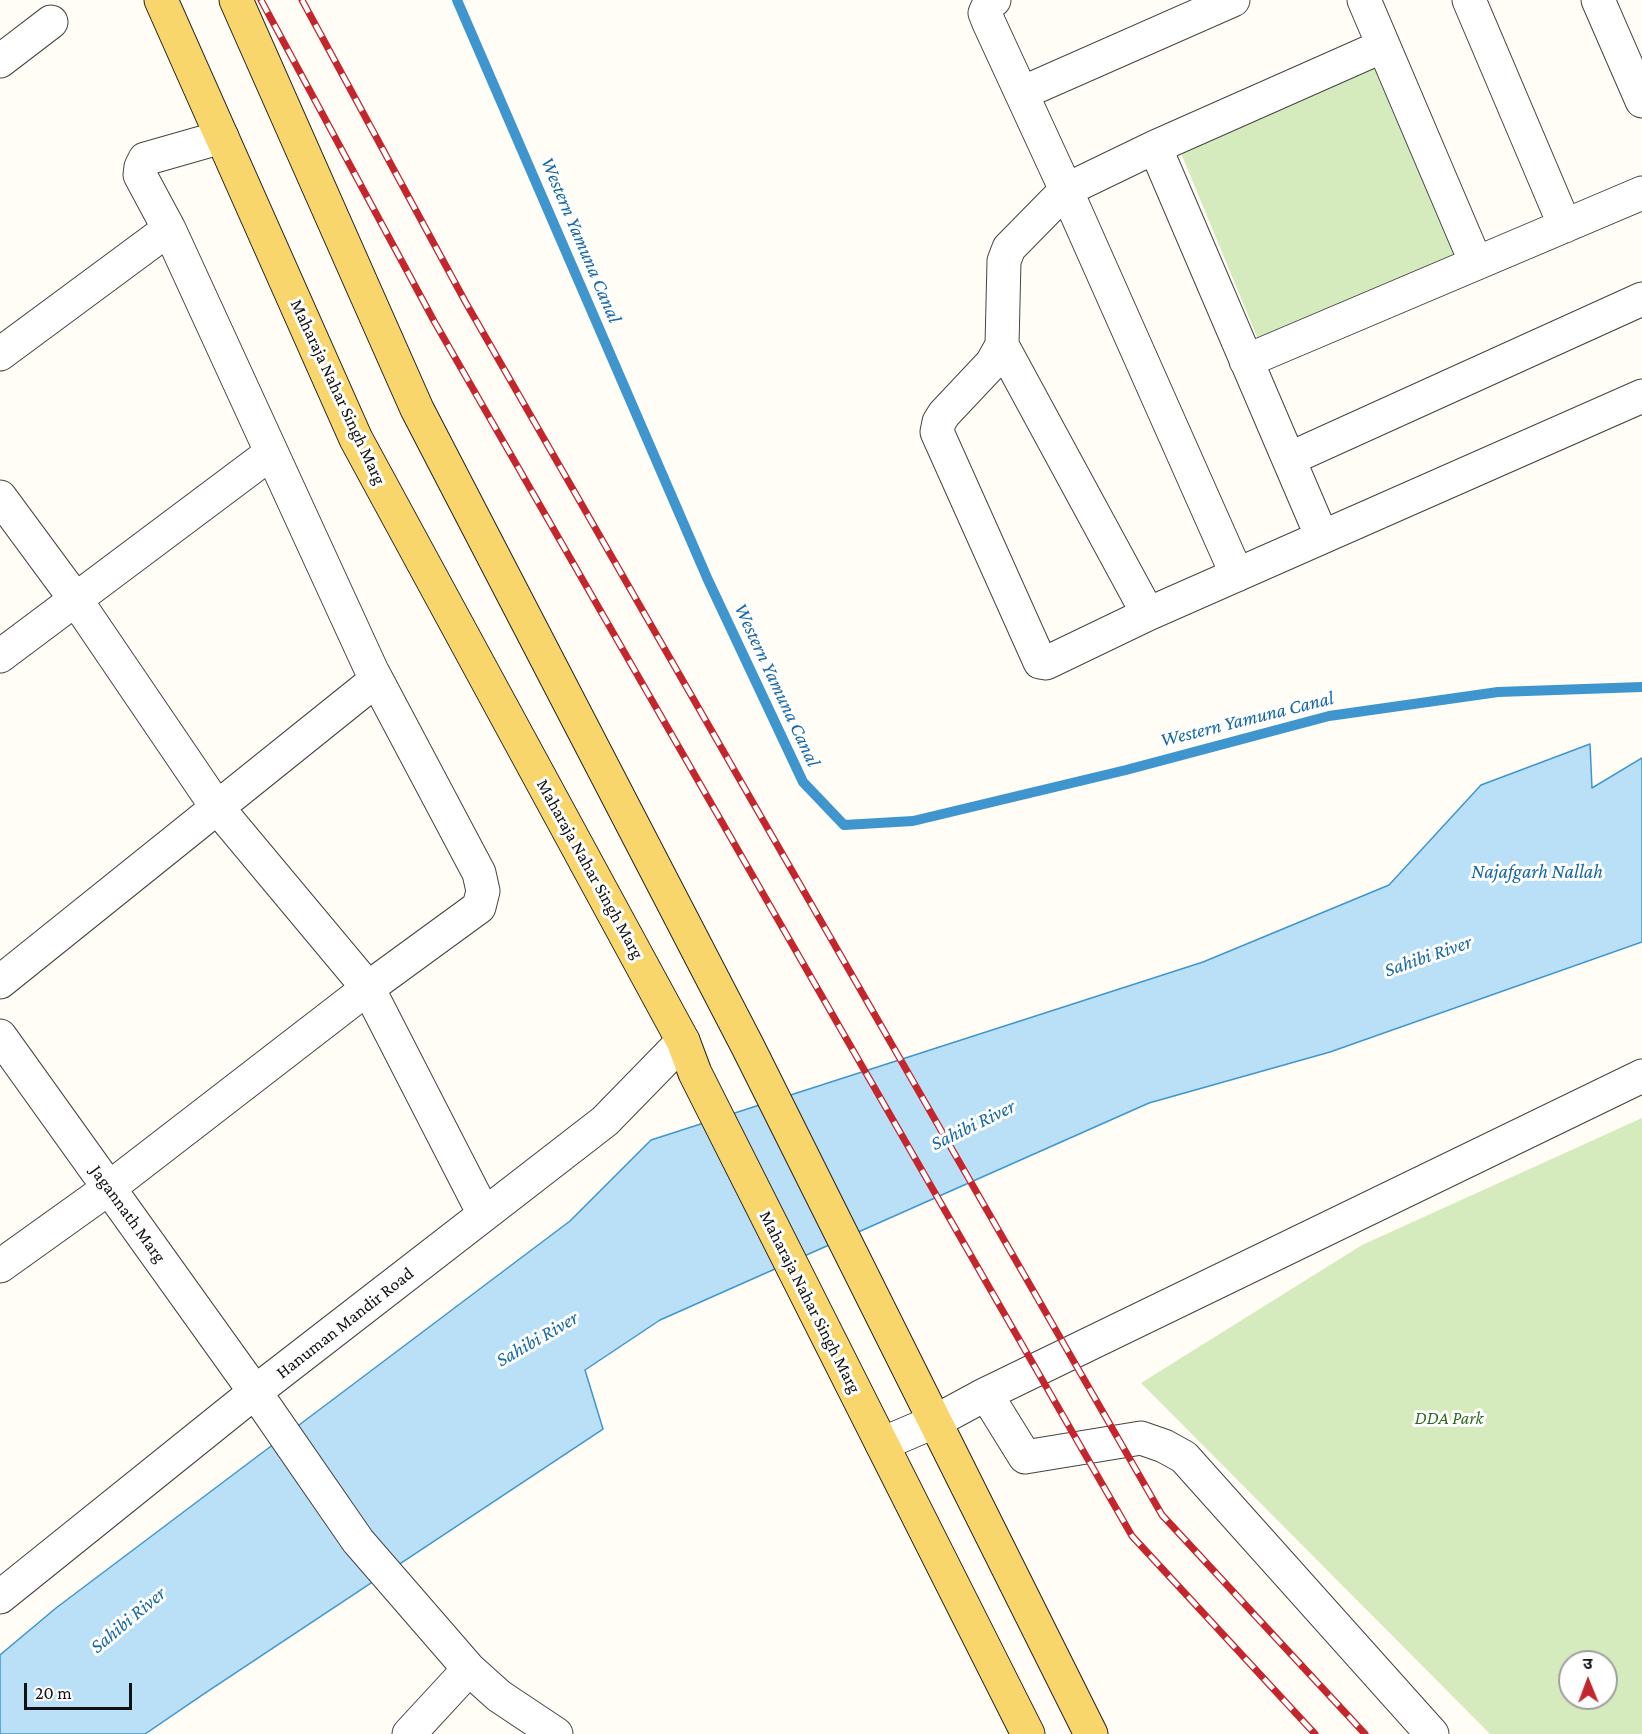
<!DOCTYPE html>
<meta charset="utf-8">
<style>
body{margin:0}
#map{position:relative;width:1642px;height:1734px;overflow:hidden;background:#fffdf5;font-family:"Crimson Pro","Noto Sans Devanagari",serif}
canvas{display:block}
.north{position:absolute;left:1558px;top:1650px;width:60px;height:60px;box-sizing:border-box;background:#fff;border:2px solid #a0a0a0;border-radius:50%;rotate:359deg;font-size:16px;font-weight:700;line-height:24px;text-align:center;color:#111}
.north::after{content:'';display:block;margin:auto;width:21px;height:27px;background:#c4262e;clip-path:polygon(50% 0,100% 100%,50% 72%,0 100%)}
.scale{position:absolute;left:24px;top:1683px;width:108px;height:27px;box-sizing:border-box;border:3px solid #111;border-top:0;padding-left:8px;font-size:18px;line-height:21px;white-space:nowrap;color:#111;-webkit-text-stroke:4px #fff;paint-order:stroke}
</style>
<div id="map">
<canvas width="1642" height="1734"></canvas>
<div class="north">उ</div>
<div class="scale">20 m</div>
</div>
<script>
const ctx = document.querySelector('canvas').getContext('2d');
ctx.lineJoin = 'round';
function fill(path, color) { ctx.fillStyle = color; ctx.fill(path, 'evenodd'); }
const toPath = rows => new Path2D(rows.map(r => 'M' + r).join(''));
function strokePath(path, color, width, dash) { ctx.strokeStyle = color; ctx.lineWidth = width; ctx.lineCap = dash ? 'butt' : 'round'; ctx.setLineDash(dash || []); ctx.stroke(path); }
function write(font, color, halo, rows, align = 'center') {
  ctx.font = font + ' "Crimson Pro",serif'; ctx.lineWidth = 6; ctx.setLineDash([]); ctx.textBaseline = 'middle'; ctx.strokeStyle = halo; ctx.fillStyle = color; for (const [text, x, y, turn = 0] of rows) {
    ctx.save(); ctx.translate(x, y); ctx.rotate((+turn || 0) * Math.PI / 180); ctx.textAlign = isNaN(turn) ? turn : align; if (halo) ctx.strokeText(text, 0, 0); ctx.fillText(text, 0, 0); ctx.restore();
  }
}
const green = toPath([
 [1376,65,1458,262,1260,344,1178,146],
 [1642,1118,1642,1734,1490,1734,1141,1383,1362,1245],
 [1570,1662,1606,1662,1606,1698,1570,1698]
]);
const water = toPath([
 [1590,744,1592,788,1642,758,1642,942,1330,1052,1149,1103,660,1320,585,1370,603,1429,205,1693,145,1734,0,1734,0,1655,56,1608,570,1221,651,1140,1203,962,1389,885,1481,785,1590,744]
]);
const stream = toPath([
 [457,0,708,580,803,782,844,825,913,821,1126,770,1329,716,1498,692,1642,687]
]);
const minor = toPath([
 [994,0,990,2,985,13,989,23,1066,190,1009,248,1004,261,1002,345,992,363,944,414,939,422,937,432,1040,662,1046,663,1148,614,1642,396],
 [1364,0,1476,263],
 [1469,0,1565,226],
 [1598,0,1642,101],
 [0,61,51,22],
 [1022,93,1233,0],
 [1155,147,1322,537],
 [1002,345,1148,614],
 [0,354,169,229,140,175,141,167,145,159,222,137],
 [1246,361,1642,193],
 [1289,459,1642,299],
 [0,497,76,600,216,806,368,988,484,1214],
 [1237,575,1066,190,1155,147,1383,46],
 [0,656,271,453],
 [0,982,376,680,169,229],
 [0,1036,255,1392,358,1541,469,1669,409,1734],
 [0,1266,109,1188,368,988,479,907,483,891,479,873,373,673],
 [986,1394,1025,1457,1141,1438,1164,1446,1184,1457,1432,1734],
 [882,1444,936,1421,986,1394,1642,1076],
 [0,1597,255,1392,605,1121,683,1041],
 [469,1669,499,1696,556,1734]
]);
const major = toPath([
 [161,0,356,439,683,1041,695,1073,1028,1734],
 [236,0,417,409,748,1047,1091,1734]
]);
const rail = toPath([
 [261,0,434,321,1132,1536,1315,1734],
 [302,0,466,303,1162,1515,1365,1734]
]);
const streetNames = [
 ["Maharaja Nahar Singh Marg",338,392,65],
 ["Maharaja Nahar Singh Marg",590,869,61],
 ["Jagannath Marg",128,1214,54],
 ["Maharaja Nahar Singh Marg",810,1302,63],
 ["Hanuman Mandir Road",345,1323,-38]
];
const parkNames = [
 ["DDA Park",1449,1418]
];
const waterNames = [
 ["Western Yamuna Canal",581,240,67],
 ["Western Yamuna Canal",777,685,65],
 ["Western Yamuna Canal",1247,719,-14],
 ["Najafgarh Nallah",1537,872],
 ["Sahibi River",1428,956,-19],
 ["Sahibi River",973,1125,-26],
 ["Sahibi River",537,1339,-30],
 ["Sahibi River",128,1620,-40]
];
fill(green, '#d5ebbd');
fill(water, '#b9e0f7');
strokePath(water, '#3f96cf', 1.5);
strokePath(stream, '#3f96cf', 10);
strokePath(minor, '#444', 35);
strokePath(major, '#222', 35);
strokePath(minor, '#fff', 33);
strokePath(major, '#f9d66b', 33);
strokePath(rail, '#c4262e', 7);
strokePath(rail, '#fff', 4.5, [14]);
write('18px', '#111', '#fff', streetNames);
write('italic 18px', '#2f6b1f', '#fff', parkNames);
write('italic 20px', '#1768a6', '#fff', waterNames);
</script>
